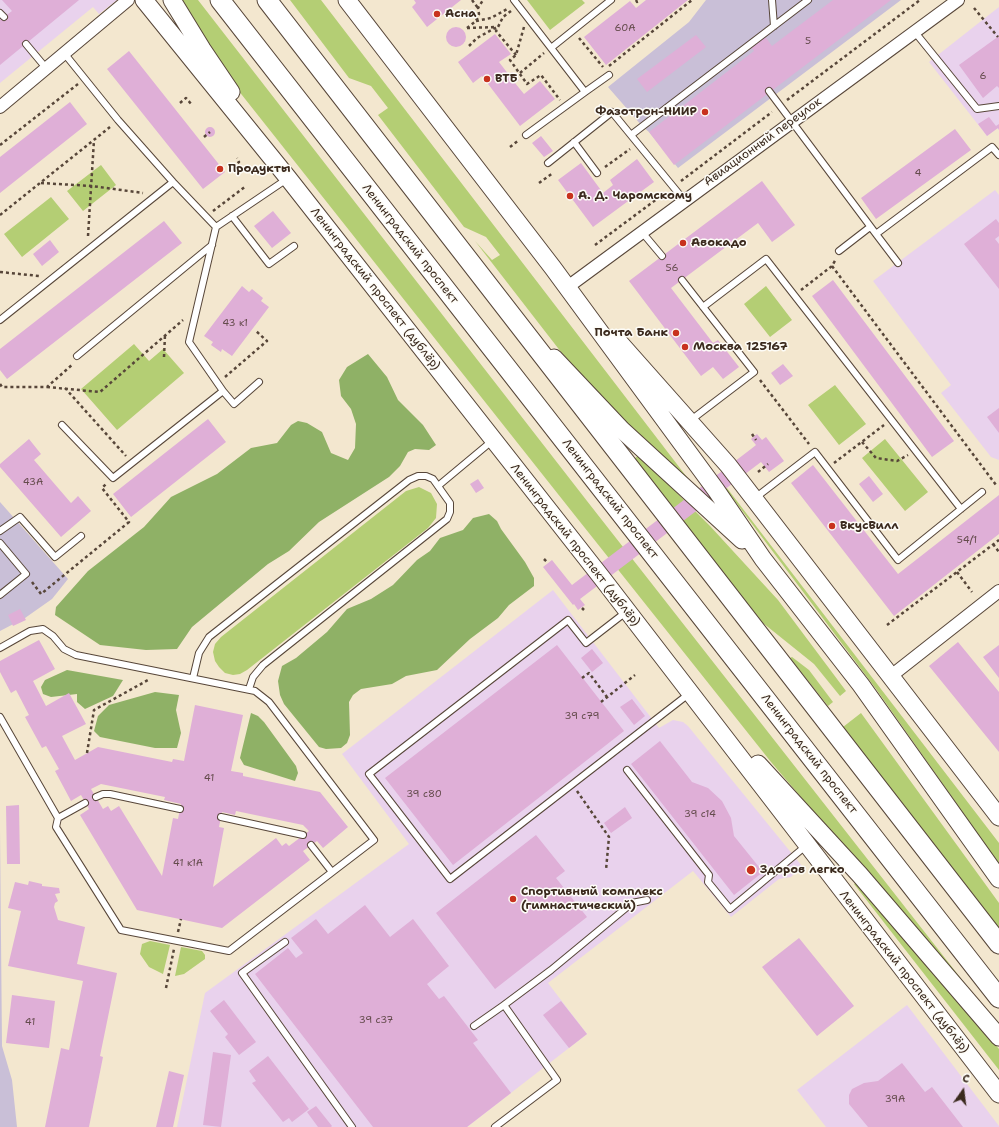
<!DOCTYPE html>
<meta charset="utf-8">
<style>
body{margin:0}
#map{position:relative;width:999px;height:1127px;overflow:hidden;background:#f3e7cf;font-family:"Shantell Sans",sans-serif}
canvas{display:block}
.north{position:absolute;left:943px;top:1071px;width:40px;height:40px;-webkit-text-stroke:3px #fdfcf7;paint-order:stroke;rotate:14deg;font-size:11px;font-weight:700;line-height:16px;text-align:center;color:#3b2a1e}
.north::after{content:'';display:block;margin:auto;width:14px;height:18px;background:#3b2a1e;clip-path:polygon(50% 0,100% 100%,50% 72%,0 100%)}
</style>
<div id="map">
<canvas width="999" height="1127"></canvas>
<div class="north">С</div>
</div>
<script>
const ctx = document.querySelector('canvas').getContext('2d');
ctx.lineJoin = 'round';
function fill(path, color) { ctx.fillStyle = color; ctx.fill(path, 'evenodd'); }
const toPath = rows => new Path2D(rows.map(r => 'M' + r).join(''));
function strokePath(path, color, width, dash) { ctx.strokeStyle = color; ctx.lineWidth = width; ctx.lineCap = dash ? 'butt' : 'round'; ctx.setLineDash(dash || []); ctx.stroke(path); }
function write(font, color, halo, rows, align = 'center') {
  ctx.font = font + ' "Shantell Sans",sans-serif'; ctx.lineWidth = 3; ctx.setLineDash([]); ctx.textBaseline = 'middle'; ctx.strokeStyle = halo; ctx.fillStyle = color; for (const [text, x, y, turn = 0] of rows) {
    ctx.save(); ctx.translate(x, y); ctx.rotate((+turn || 0) * Math.PI / 180); ctx.textAlign = isNaN(turn) ? turn : align; if (halo) ctx.strokeText(text, 0, 0); ctx.fillText(text, 0, 0); ctx.restore();
  }
}
const built = toPath([
 [0,0,117,0,99,14,93,7,0,83],
 [999,7,999,130,997,128,987,136,929,62],
 [995,190,999,195,999,460,991,457,941,393,951,385,873,281],
 [553,590,659,728,673,720,683,722,688,726,802,866,791,877,779,879,731,917,693,871,548,983,587,1034,467,1127,177,1127,205,993,409,844,342,754],
 [907,1005,999,1126,999,1127,826,1127,797,1090]
]);
const industrial = toPath([
 [706,0,901,0,678,168,649,132,642,126,608,87,689,22],
 [0,502,68,579,52,599,25,618,0,631],
 [0,830,2,1046,12,1080,17,1127,0,1127]
]);
const green = toPath([
 [182,0,198,0,587,501,970,990,967,992,771,762,573,513,238,90,208,45],
 [290,0,321,0,696,489,617,415,561,352,475,241,492,260,500,255,486,237,464,227,378,115,388,108,371,86,349,78],
 [527,0,582,0,585,3,550,30],
 [101,165,116,185,83,211,67,191],
 [51,197,69,219,22,257,4,234],
 [766,286,792,320,770,337,744,304],
 [134,344,149,361,163,349,184,373,117,430,81,389],
 [835,385,866,424,839,445,808,405],
 [885,439,928,492,905,511,862,458],
 [639,455,710,526,778,600,846,691,840,696,814,664,763,623,634,459],
 [720,479,999,843,999,864,876,689,719,480],
 [419,487,431,493,437,504,436,518,428,528,247,670,240,674,233,675,225,673,219,667,215,661,213,652,215,644,221,637,406,491],
 [792,657,809,670,833,702,828,706,790,658],
 [861,713,999,903,999,928,843,727],
 [857,882,999,1049,999,1070,854,884],
 [150,941,170,945,163,974,149,967,140,954,142,944],
 [181,947,202,951,205,955,205,959,184,974,175,976]
]);
const forest = toPath([
 [368,354,387,377,398,400,423,425,436,445,429,450,415,449,408,452,400,466,389,477,319,522,289,551,268,564,192,627,177,649,146,650,100,645,55,615,56,607,88,571,144,527,171,497,217,474,251,448,277,443,291,425,298,421,307,423,322,432,331,453,348,460,355,448,356,424,351,409,341,396,339,380,347,367],
 [489,514,497,521,501,529,525,562,534,578,534,586,509,605,498,618,470,639,437,670,406,676,392,684,361,689,353,695,349,702,350,735,347,743,341,748,326,749,319,747,284,704,280,695,278,681,282,666,296,658,327,632,347,609,371,599,393,585,417,560,430,551,440,538,463,530,473,518],
 [67,670,123,680,113,696,85,709,77,702,77,694,51,697,43,694,41,687,45,680],
 [155,692,179,695,176,710,181,733,177,748,155,748,100,737,94,731,98,716,109,705],
 [251,713,258,716,264,722,296,766,298,773,295,781,244,765,240,758]
]);
const building = toPath([
 [2,0,79,0,0,65,0,20,12,11],
 [414,0,461,0,427,27,412,7,416,3],
 [646,0,688,0,606,65,584,37,630,1,636,8],
 [833,0,891,0,674,165,649,132,754,51,750,46,764,35,772,46],
 '446 37a10 10 0 1 1 20 0a10 10 0 1 1-20 0Z',
 [495,34,511,54,499,62,509,75,512,72,519,80,515,83,524,94,540,81,555,99,520,126,482,76,473,83,458,62],
 [696,35,706,47,647,92,637,79],
 [999,36,999,88,997,86,983,98,959,65],
 [129,51,225,172,203,189,107,69],
 [70,102,87,124,0,193,0,157],
 [989,117,996,126,999,124,999,130,998,128,987,136,978,124],
 '205 132a5 5 0 1 1 10 0a5 5 0 1 1-10 0Z',
 [955,129,971,150,876,219,861,198],
 [541,136,553,151,544,157,532,143],
 [637,159,654,182,593,227,558,180,581,163,603,193,613,185,610,180],
 [762,181,795,225,772,242,758,223,671,288,713,343,718,340,739,367,723,379,713,367,701,376,629,281],
 [273,211,291,233,272,248,254,226],
 [996,219,999,223,999,236,995,239,999,244,999,289,964,244],
 [164,221,182,243,7,379,0,370,0,349],
 [50,240,59,252,42,266,33,254],
 [833,280,954,441,932,457,812,296],
 [242,286,249,292,252,289,263,298,261,301,269,307,232,356,222,349,221,352,211,345,213,342,204,336],
 [783,364,793,376,780,385,771,373],
 [999,408,999,433,987,417],
 [208,419,226,442,131,517,113,494],
 [757,434,762,440,766,437,784,461,769,472,761,462,580,599,585,605,578,610,574,604,573,605,543,567,552,560,572,585,751,449,756,445,751,439],
 [29,439,41,454,34,460,71,503,78,496,91,511,61,537,0,467,0,464],
 [813,465,898,574,999,495,999,534,894,616,791,483],
 [869,476,883,494,873,502,859,484],
 [478,479,484,488,476,493,470,484],
 [20,609,26,620,13,626,8,615],
 [39,640,55,669,33,681,46,706,69,693,86,724,62,736,75,760,98,747,172,762,173,759,184,761,195,705,243,715,231,771,243,773,243,776,320,792,348,827,323,848,317,841,303,851,310,860,222,928,137,910,80,815,89,809,81,795,71,801,55,771,59,769,46,746,42,748,25,717,29,715,16,690,11,693,0,672,0,661],
 [101,784,165,797,164,800,181,804,178,819,173,818,162,876,119,806,111,811,108,806,103,809,91,789],
 [236,811,303,825,309,831,289,846,286,843,282,846,276,838,213,887,224,828,219,827,222,812,235,815],
 [958,642,999,692,999,752,929,666],
 [557,645,624,731,453,865,385,778],
 [999,645,999,678,983,657],
 [592,649,603,663,592,672,581,658],
 [632,699,645,716,634,725,620,707],
 [660,741,692,782,708,788,722,801,731,818,734,836,763,872,734,895,631,764],
 [19,805,20,864,7,864,6,806],
 [625,807,632,818,611,833,604,823],
 [536,835,565,871,556,878,587,917,495,989,436,913],
 [29,881,42,884,42,886,59,888,60,893,55,894,58,901,55,903,54,907,58,920,85,927,77,964,117,973,100,1056,103,1057,89,1127,45,1127,61,1048,69,1050,83,981,8,966,21,911,8,908,15,882,28,885],
 [365,905,390,937,413,919,449,966,427,984,439,999,444,996,478,1040,473,1043,511,1093,467,1127,373,1127,255,974,288,948,296,958,303,953,291,938,316,919,328,934],
 [799,938,854,1006,817,1036,762,967],
 [12,995,55,1001,49,1048,6,1043],
 [224,1000,256,1042,239,1055,225,1037,228,1034,210,1011],
 [561,1001,587,1034,569,1048,543,1015],
 [213,1052,231,1055,221,1127,203,1125],
 [268,1056,309,1109,292,1122,289,1118,283,1122,252,1083,256,1081,249,1071],
 [902,1063,925,1092,932,1087,963,1127,868,1127,849,1104,849,1095,852,1089,864,1083,878,1081],
 [169,1071,184,1075,173,1127,156,1127],
 [316,1106,332,1126,331,1127,318,1127,307,1112]
]);
const path = toPath([
 [472,0,478,8],
 [636,0,637,2,639,0],
 [974,8,998,37],
 [511,11,503,17,496,31,516,55],
 [476,21,491,18,509,8],
 [524,27,516,55,510,60,527,84,541,75,560,100],
 [467,28,476,21,479,14,478,8,483,0],
 [467,28,496,27],
 [579,38,603,67],
 [469,46,477,38,497,27],
 [609,66,692,0],
 [520,73,544,53],
 [787,100,920,0],
 [180,103,186,98,192,105],
 [204,137,210,132],
 [0,145,78,84],
 [510,147,519,140],
 [233,167,239,162,237,158],
 [605,167,630,149],
 [681,181,772,112],
 [41,183,92,186,143,193],
 [539,183,553,173],
 [213,211,246,186],
 [0,215,110,127],
 [88,236,94,140],
 [595,245,665,193],
 [832,266,996,485],
 [0,272,39,276],
 [801,290,832,266,836,259],
 [164,357,165,335],
 [225,377,267,341,256,331],
 [760,380,809,444],
 [0,384,2,387,47,387,73,364],
 [47,387,100,392,183,320],
 [65,388,126,456],
 [752,434,756,440],
 [862,442,876,458,897,461,908,455],
 [834,463,884,425],
 [758,472,768,464],
 [993,544,999,552],
 [544,559,548,563],
 [957,572,972,592],
 [32,582,41,594,129,522,102,488,106,484],
 [582,608,584,610],
 [887,625,999,540],
 [582,678,589,673,607,697],
 [601,702,635,675],
 [87,753,94,710,148,680],
 [577,791,609,837,606,870],
 [178,932,181,919],
 [166,988,174,949]
]);
const service = toPath([
 [514,0,585,92,526,135],
 [772,0,774,26],
 [0,13,4,17],
 [914,31,977,109,999,106],
 [26,44,46,68],
 [551,48,611,0],
 [64,53,118,120,173,182,216,227,287,179],
 [769,91,876,234,992,147,999,155],
 [585,92,609,75],
 [631,135,808,0],
 [574,142,597,173],
 [548,163,612,112,684,200],
 [232,216,269,264,294,246],
 [641,231,662,256],
 [876,234,898,263],
 [839,251,870,227],
 [682,280,754,372,691,420],
 [703,307,766,259,961,509],
 [0,320,173,182],
 [77,356,212,245],
 [223,391,234,404,259,382],
 [62,425,113,478,223,391,189,342,216,227],
 [438,486,492,441],
 [755,498,815,452,898,560,982,492],
 [0,531,20,517,55,557,81,536],
 [0,543,26,574,0,595],
 [626,612,586,643,568,620,369,774,450,879,690,693],
 [0,648,30,631,43,629,53,636,64,649,76,655,255,691,269,702,374,840,229,951,121,930,56,827,58,818,85,803],
 [193,678,199,653,209,637,409,480,418,476,426,476,433,479,450,503,450,512,447,519,263,665,253,677,249,689],
 [0,717,58,818],
 [627,770,709,875,708,882,730,909,807,845],
 [96,797,103,794,110,794,180,809],
 [221,817,303,835],
 [311,845,332,872],
 [285,942,242,973,352,1127],
 [504,1005,551,970,632,903,647,900],
 [474,1026,504,1005,557,1080,495,1127]
]);
const minor = toPath([
 [0,107,128,0],
 [569,286,958,0],
 [891,676,999,591]
]);
const secondary = toPath([
 [144,0,288,178,602,578,999,1094],
 [172,0,202,49,231,92],
 [347,0,553,268,716,490,763,559,861,685,999,879],
 [618,341,728,465,999,817],
 [554,358,622,430,742,540],
 [758,764,860,875,999,1037]
]);
const primary = toPath([
 [220,0,999,998],
 [267,0,999,944]
]);
const markers = [
 [437,14,4,"#c8321e"],
 [487,79,4,"#c8321e"],
 [705,112,4,"#c8321e"],
 [220,169,4,"#c8321e"],
 [570,196,4,"#c8321e"],
 [683,243,4,"#c8321e"],
 [676,333,4,"#c8321e"],
 [685,347,4,"#c8321e"],
 [832,526,4,"#c8321e"],
 [751,870,5,"#c8321e"],
 [513,899,4,"#c8321e"]
];
const numberNames = [
 ["60А",625,28],
 ["5",808,41],
 ["6",983,76],
 ["4",918,173],
 ["56",672,268],
 ["43 к1",235,323],
 ["43А",33,482],
 ["54/1",967,540],
 ["39 с79",582,716],
 ["41",209,778],
 ["39 с80",424,794],
 ["39 с14",700,814],
 ["41 к1А",188,863],
 ["39 с37",376,1020],
 ["41",30,1022],
 ["39А",895,1099]
];
const poiNames = [
 ["Асна",445,14],
 ["ВТБ",495,79],
 ["Фазотрон-НИИР",697,112,"right"],
 ["Продукты",228,169],
 ["А. Д. Чаромскому",578,196],
 ["Авокадо",691,243],
 ["Почта Банк",668,333,"right"],
 ["Москва 125167",693,347],
 ["ВкусВилл",840,526],
 ["Здоров легко",760,870],
 ["Спортивный комплекс",521,892],
 ["(гимнастический)",521,906]
];
const streetNames = [
 ["Авиационный переулок",763,142,-36],
 ["Ленинградский проспект",410,244,52],
 ["Ленинградский проспект (дублёр)",375,289,52],
 ["Ленинградский проспект",610,499,52],
 ["Ленинградский проспект (дублёр)",575,545,52],
 ["Ленинградский проспект",809,754,52],
 ["Ленинградский проспект (дублёр)",904,972,52]
];
fill(built, '#e9d2ed');
fill(industrial, '#c9bfd7');
fill(green, '#b4ce74');
fill(forest, '#8fb166');
fill(building, '#dfafd7');
strokePath(service, '#574639', 8);
strokePath(minor, '#574639', 14);
strokePath(secondary, '#574639', 19);
strokePath(primary, '#574639', 21);
strokePath(path, '#574639', 2.5, [3, 3]);
strokePath(service, '#fff', 6);
strokePath(minor, '#fff', 12);
strokePath(secondary, '#fff', 17);
strokePath(primary, '#fff', 19);
for (const [x, y, r, color] of markers) { const dot = new Path2D(); dot.arc(x, y, r, 0, 2 * Math.PI); ctx.fillStyle = color; ctx.fill(dot); strokePath(dot, '#fdfcf7', 1.5); }
write('10px', '#644b4c', null, numberNames);
write('bold 12px', '#3b2a1e', '#fdfcf7', poiNames, 'left');
write('12px', '#3b2a1e', '#fdfcf7', streetNames);
</script>
